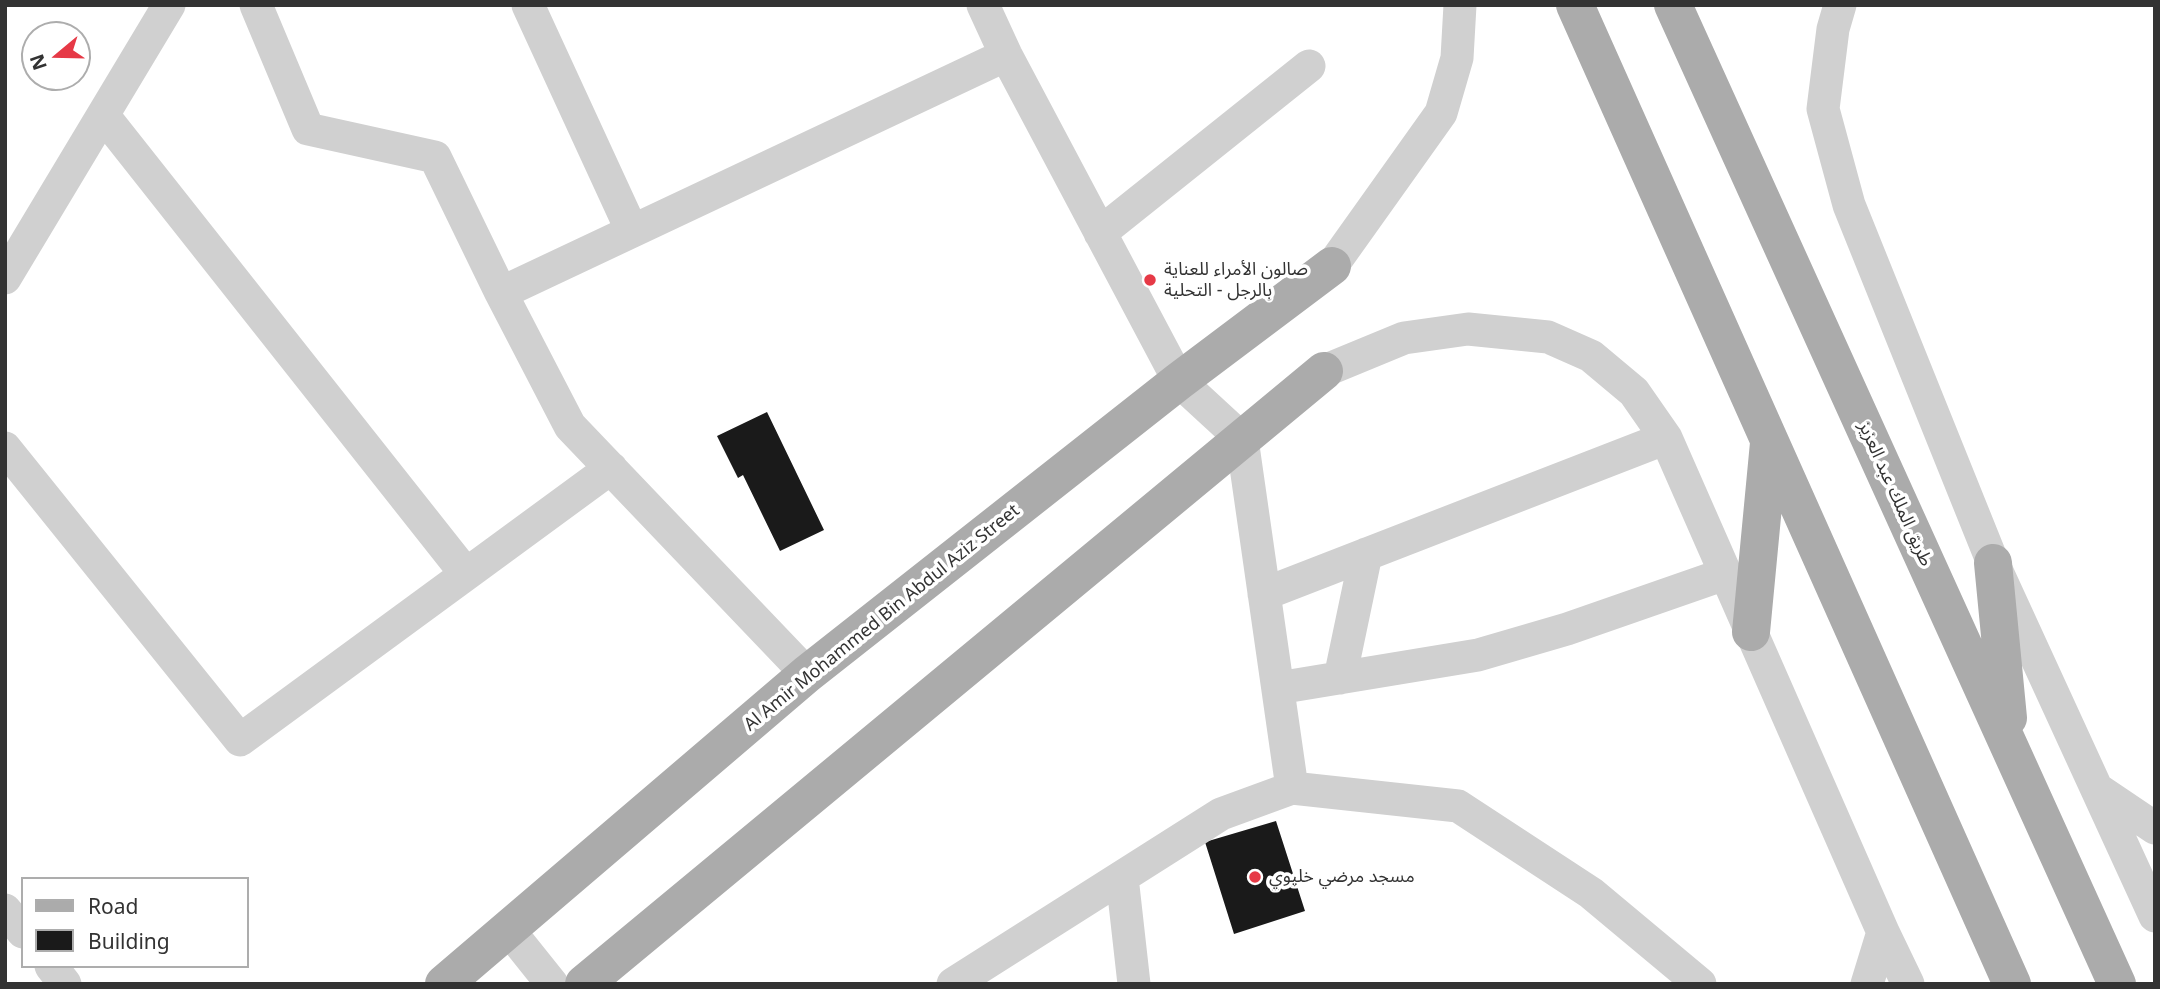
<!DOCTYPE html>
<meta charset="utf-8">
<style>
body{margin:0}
#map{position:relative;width:2160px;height:989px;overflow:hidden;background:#fff;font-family:"Noto Sans",sans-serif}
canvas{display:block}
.frame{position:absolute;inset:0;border:7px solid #333;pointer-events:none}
.legend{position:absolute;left:21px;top:877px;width:228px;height:91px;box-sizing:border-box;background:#fff;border:2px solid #adadad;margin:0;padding:9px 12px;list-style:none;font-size:21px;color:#333}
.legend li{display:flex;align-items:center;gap:14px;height:35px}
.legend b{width:35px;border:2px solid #adadad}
.north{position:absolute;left:21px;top:21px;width:70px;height:70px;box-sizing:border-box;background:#fff;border:2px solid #adadad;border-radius:50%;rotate:251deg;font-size:19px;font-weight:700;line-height:28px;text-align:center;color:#333}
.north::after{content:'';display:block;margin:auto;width:24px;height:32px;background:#e63946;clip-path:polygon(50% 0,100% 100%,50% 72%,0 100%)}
</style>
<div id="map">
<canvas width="2160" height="989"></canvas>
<div class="frame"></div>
<ul class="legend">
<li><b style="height:9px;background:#ababab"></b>Road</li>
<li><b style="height:19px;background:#1a1a1a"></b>Building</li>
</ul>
<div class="north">N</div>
</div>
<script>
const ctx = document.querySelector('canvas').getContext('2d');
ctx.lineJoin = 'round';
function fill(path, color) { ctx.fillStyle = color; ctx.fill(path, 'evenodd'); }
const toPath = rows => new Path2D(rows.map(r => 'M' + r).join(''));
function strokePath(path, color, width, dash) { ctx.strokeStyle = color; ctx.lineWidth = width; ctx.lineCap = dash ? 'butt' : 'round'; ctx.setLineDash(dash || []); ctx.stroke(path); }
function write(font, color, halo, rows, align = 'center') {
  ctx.font = font + ' "Noto Sans","Noto Sans Arabic",sans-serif'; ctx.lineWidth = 7; ctx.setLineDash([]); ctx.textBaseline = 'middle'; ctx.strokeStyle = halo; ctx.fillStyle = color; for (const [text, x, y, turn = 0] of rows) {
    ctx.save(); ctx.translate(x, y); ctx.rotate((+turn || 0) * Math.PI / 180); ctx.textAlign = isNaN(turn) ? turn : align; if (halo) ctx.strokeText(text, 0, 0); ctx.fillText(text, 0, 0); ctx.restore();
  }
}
const building = toPath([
 [767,412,824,530,780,551,743,475,738,478,717,436],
 [1276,821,1305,911,1234,934,1205,842]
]);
const minor = toPath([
 [256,5,308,129,435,157,501,293,570,426,807,674],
 [528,5,632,231],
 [983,5,1006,55,1179,381,1242,439,1292,788],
 [1840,5,1833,29,1823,109,1849,205,1993,563,2155,916],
 [103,115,466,574],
 [1100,233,1309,66],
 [1332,266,1441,113,1457,58,1460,5],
 [5,278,169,5],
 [501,293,1006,55],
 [1324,371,1404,338,1468,329,1548,337,1591,356,1634,392,1666,438,1883,932,1908,984],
 [5,448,240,740,611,468],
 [1264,594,1666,438],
 [1340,678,1366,554],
 [1278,688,1478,655,1567,629,1725,574],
 [2097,789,2155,828],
 [1122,877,1134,984],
 [5,910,23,932],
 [508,929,552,984],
 [51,966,65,984],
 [953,984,1221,814,1292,788,1458,806,1591,893,1700,984],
 [1867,984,1883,932]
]);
const major = toPath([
 [1575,5,2012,984],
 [1673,5,2117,984],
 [1993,563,2008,718],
 [1751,632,1769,443],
 [444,984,807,674,1179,381,1332,266],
 [584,984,1324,371]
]);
const markers = [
 [1150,280,7,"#e63946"],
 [1255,877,7,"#e63946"]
];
const poiNames = [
 ["صالون الأمراء للعناية",1164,270],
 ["بالرجل - التحلية",1164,291],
 ["مسجد مرضي خليوي",1269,877]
];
const streetNames = [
 ["طريق الملك عبد العزيز",1895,494,66],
 ["Al Amir Mohammed Bin Abdul Aziz Street",882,618,-39]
];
fill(building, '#1a1a1a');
strokePath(minor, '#d0d0d0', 33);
strokePath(major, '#ababab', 38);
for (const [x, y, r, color] of markers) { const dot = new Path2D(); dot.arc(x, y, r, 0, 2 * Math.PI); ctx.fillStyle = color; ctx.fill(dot); strokePath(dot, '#fff', 2.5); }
write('18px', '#333', '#fff', poiNames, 'left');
write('18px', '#333', '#fff', streetNames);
</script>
